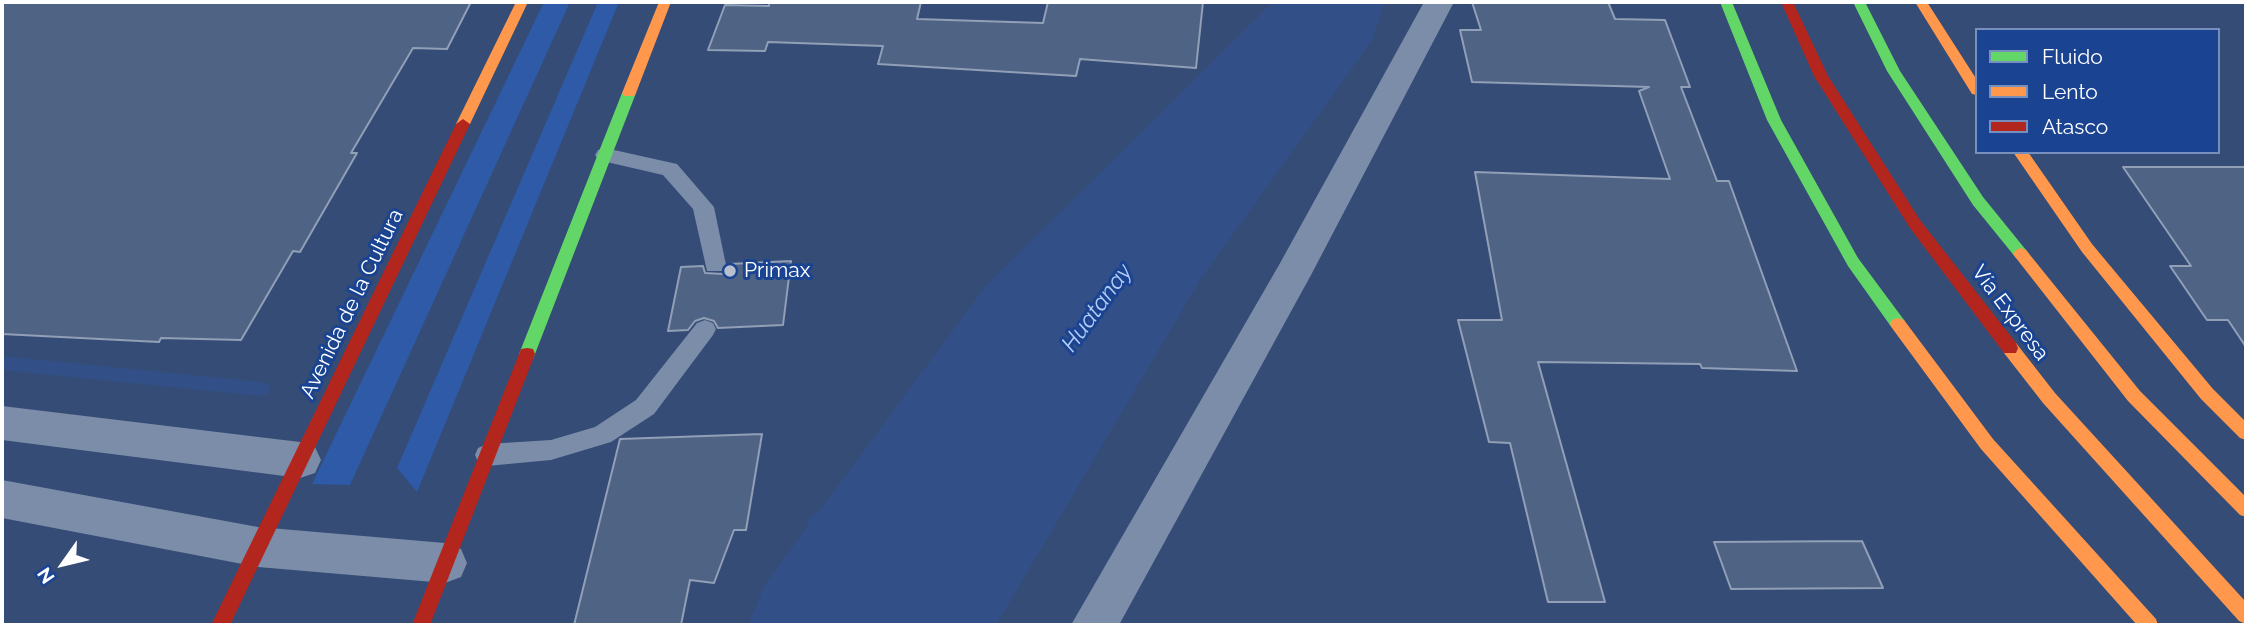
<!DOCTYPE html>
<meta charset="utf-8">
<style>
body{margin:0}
#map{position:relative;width:2248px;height:627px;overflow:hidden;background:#354c76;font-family:Raleway,sans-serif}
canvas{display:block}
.frame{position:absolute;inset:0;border:4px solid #fff;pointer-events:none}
.legend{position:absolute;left:1975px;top:28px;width:245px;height:126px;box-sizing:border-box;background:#1a4491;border:2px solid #768fbd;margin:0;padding:9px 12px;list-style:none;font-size:21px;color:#fff}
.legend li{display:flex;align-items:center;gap:14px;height:35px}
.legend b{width:35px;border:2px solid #768fbd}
.north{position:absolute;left:28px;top:529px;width:70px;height:70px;-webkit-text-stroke:5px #1a4491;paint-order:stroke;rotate:236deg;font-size:19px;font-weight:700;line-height:28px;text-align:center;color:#fff}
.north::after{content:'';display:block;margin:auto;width:24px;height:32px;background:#fff;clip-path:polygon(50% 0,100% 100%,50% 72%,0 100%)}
</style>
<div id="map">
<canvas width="2248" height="627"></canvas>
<div class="frame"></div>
<ul class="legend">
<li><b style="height:9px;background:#63d668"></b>Fluido</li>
<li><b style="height:9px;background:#ff974d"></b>Lento</li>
<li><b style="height:9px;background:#b3261e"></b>Atasco</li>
</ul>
<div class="north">N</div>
</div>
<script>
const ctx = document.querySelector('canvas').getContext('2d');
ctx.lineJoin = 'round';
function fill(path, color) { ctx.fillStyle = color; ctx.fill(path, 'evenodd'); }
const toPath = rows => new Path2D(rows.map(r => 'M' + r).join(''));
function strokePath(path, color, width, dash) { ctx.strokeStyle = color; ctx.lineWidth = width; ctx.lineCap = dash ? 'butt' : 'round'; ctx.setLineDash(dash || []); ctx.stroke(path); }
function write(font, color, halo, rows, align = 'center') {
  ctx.font = font + ' Raleway,sans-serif'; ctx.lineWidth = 6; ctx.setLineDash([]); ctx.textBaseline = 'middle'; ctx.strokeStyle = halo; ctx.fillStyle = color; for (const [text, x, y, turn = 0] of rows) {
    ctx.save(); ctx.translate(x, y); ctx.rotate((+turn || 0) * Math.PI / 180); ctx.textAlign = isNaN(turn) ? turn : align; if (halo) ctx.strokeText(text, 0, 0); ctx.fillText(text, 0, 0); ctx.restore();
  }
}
const green = toPath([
 [544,2,570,2,350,485,312,484],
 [598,2,619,2,417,492,397,468]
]);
const water = toPath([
 [1321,2,1384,2,1373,39,1200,280,996,625,811,625,1022,316]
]);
const stream = toPath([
 [2,356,262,382,268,384,271,389,268,394,262,396,2,370,2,356],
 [817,514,896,532,903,535,906,541,903,547,896,550,817,532,810,529,807,523,810,517,817,514]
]);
const river = toPath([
 [1273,2,1363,2,1351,20,1059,345,882,625,748,625,766,583,985,287,1273,2]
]);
const building = toPath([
 [2,2,471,2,447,49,413,48,351,153,357,153,300,252,293,251,241,340,161,338,159,342,2,334,2,2],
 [769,2,921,2,917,19,1043,23,1048,2,1203,2,1196,68,1080,59,1076,76,878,64,883,46,768,42,765,51,708,50,725,5,769,6,769,2],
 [1472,2,1608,2,1615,19,1665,20,1690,87,1681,87,1717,181,1729,181,1797,371,1702,368,1700,364,1538,362,1605,602,1548,602,1510,443,1489,442,1458,320,1502,320,1475,172,1670,179,1639,91,1649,87,1472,82,1460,30,1481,30,1472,2],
 [2123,167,2246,167,2246,347,2228,320,2207,320,2170,266,2191,266,2123,167],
 [791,261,783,325,718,328,714,321,704,318,695,321,688,330,668,331,681,267,703,266,705,273,723,274,729,264,791,261],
 [762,434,746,530,734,530,714,583,690,580,681,625,574,625,620,439,762,434],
 [1862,541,1883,588,1731,589,1714,542,1862,541]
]);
const lane = toPath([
 [605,148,677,164,714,207,726,265,723,271,707,271,693,209,663,175,598,160,595,155,598,150,605,148],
 [705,320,713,323,716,329,713,335,654,414,611,442,551,460,487,466,478,462,475,455,478,448,487,444,551,440,595,427,636,400,697,323,705,320]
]);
const street = toPath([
 [1424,2,1454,2,1311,275,1119,625,1071,625,1279,265,1424,2],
 [2,406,300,442,315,447,321,460,315,473,300,478,2,440,2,406],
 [2,480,258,527,445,543,461,549,467,563,461,577,445,583,258,567,2,518,2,480]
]);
const fast = toPath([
 [1720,2,1732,2,1781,120,1858,258,1904,320,1906,324,1904,328,1892,328,1848,266,1767,120,1720,2],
 [1853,2,1865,2,1900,71,1983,197,2026,250,2029,254,2026,258,2016,258,1973,205,1887,71,1853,2],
 [629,89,636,93,535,354,533,359,521,359,519,354,622,93,629,89]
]);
const slow = toPath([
 [516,2,528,2,470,124,463,129,458,127,456,124,516,2],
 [659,2,671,2,636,93,634,96,624,96,622,93,659,2],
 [1915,2,1927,2,1977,80,1977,95,1972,94,1915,2],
 [2013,152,2028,152,2092,244,2213,389,2246,422,2246,440,2240,438,2201,399,2082,252,2013,152],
 [2021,248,2026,250,2140,391,2246,497,2246,517,2240,515,2128,401,2016,258,2013,254,2016,250,2021,248],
 [1898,318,1904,320,1993,439,2156,619,2158,625,2137,625,1981,449,1892,328,1890,324,1892,320,1898,318],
 [2010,342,2016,343,2055,393,2246,602,2246,624,2239,621,2043,403,2004,353,2002,348,2004,343,2010,342]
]);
const jam = toPath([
 [1781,2,1793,2,1828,76,1920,220,2016,343,2018,348,2016,353,2004,353,1910,228,1814,76,1781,2],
 [463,119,470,124,230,625,211,625,456,124,463,119],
 [527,348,533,349,535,354,430,625,412,625,519,354,521,349,527,348]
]);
const markers = [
 [730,271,7,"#b8c0cf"]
];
const poiNames = [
 ["Primax",744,271]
];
const streetNames = [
 ["Avenida de la Cultura",352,304,-64],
 ["Vía Expresa",2010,313,53]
];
const waterNames = [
 ["Huatanay",1097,308,-54]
];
fill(green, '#2e5aa7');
fill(water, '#325087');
fill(stream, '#325087');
fill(river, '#325087');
fill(building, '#4f6384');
strokePath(building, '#919fb7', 2);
fill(lane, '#7c8da9');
fill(street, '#7c8da9');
fill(fast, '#63d668');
fill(slow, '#ff974d');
fill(jam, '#b3261e');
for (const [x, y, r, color] of markers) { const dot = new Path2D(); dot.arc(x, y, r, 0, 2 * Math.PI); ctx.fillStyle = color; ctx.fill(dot); strokePath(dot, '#1a4491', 2.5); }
write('21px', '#fff', '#1a4491', poiNames, 'left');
write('21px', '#fff', '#1a4491', streetNames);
write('italic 23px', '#b5cdf6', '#1a4491', waterNames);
</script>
